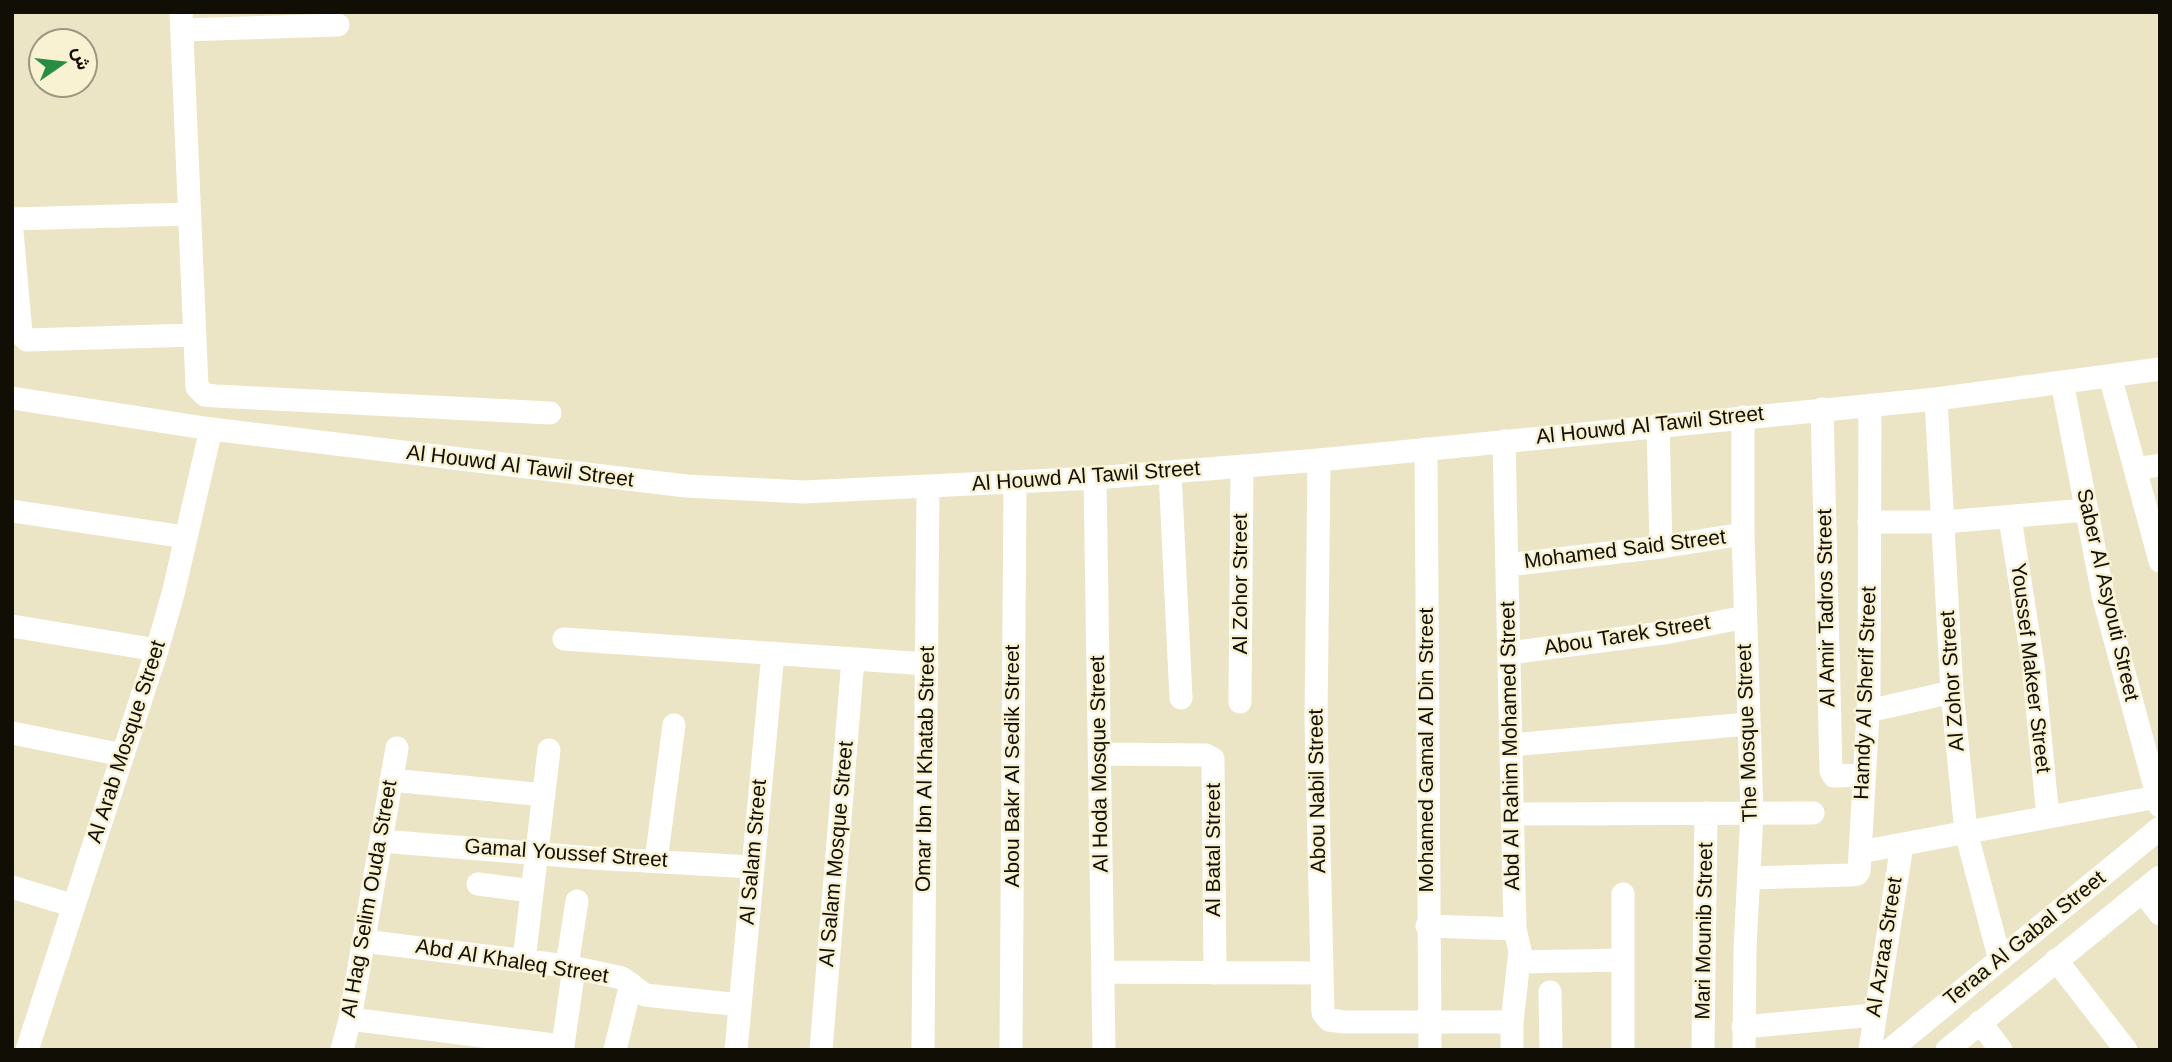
<!DOCTYPE html>
<meta charset="utf-8">
<style>
body{margin:0}
#map{position:relative;width:2172px;height:1062px;overflow:hidden;background:#ebe5c6;font-family:Helvetica,Vazirmatn,sans-serif}
canvas{display:block}
.frame{position:absolute;inset:0;border:14px solid #110f05;pointer-events:none}
.north{position:absolute;left:28px;top:28px;width:70px;height:70px;box-sizing:border-box;background:#f8f2d3;border:2px solid #9c9781;border-radius:50%;rotate:76deg;font-size:19px;font-weight:700;line-height:28px;text-align:center;color:#110f05}
.north::after{content:'';display:block;margin:auto;width:24px;height:32px;background:#278d42;clip-path:polygon(50% 0,100% 100%,50% 72%,0 100%)}
</style>
<div id="map">
<canvas width="2172" height="1062"></canvas>
<div class="frame"></div>
<div class="north">ش</div>
</div>
<script>
const ctx = document.querySelector('canvas').getContext('2d');
ctx.lineJoin = 'round';
const toPath = rows => new Path2D(rows.map(r => 'M' + r).join(''));
function strokePath(path, color, width, dash) { ctx.strokeStyle = color; ctx.lineWidth = width; ctx.lineCap = dash ? 'butt' : 'round'; ctx.setLineDash(dash || []); ctx.stroke(path); }
function write(font, color, halo, rows, align = 'center') {
  ctx.font = font + ' Helvetica,sans-serif'; ctx.lineWidth = 5; ctx.setLineDash([]); ctx.textBaseline = 'middle'; ctx.strokeStyle = halo; ctx.fillStyle = color; for (const [text, x, y, turn = 0] of rows) {
    ctx.save(); ctx.translate(x, y); ctx.rotate((+turn || 0) * Math.PI / 180); ctx.textAlign = isNaN(turn) ? turn : align; if (halo) ctx.strokeText(text, 0, 0); ctx.fillText(text, 0, 0); ctx.restore();
  }
}
const minor = toPath([
 [181,12,197,387,205,395,216,396,550,413],
 [182,30,338,25],
 [12,219,189,214],
 [12,231,21,334,27,340,194,335],
 [2110,376,2160,561],
 [2062,382,2103,595,2160,806],
 [12,398,211,429,686,486,804,492,1095,478,1319,460,1936,399,2160,369],
 [1936,399,1952,692,1966,832,2000,960],
 [1822,409,1831,771,1834,776,1864,775],
 [1743,417,1743,534,1752,813,1745,948,1744,1050],
 [1658,425,1661,547],
 [1504,441,1515,929,1520,951,1512,1022,1512,1050],
 [1426,449,1430,1050],
 [1319,460,1316,721,1323,1013,1329,1020,1345,1022,1512,1022],
 [2135,469,2160,465],
 [1170,472,1181,698],
 [1095,478,1104,1050],
 [12,511,185,537],
 [2010,518,2033,664,2048,817],
 [1869,522,1944,522,2086,510],
 [1507,565,1661,547,1743,534],
 [12,626,157,650],
 [564,639,927,664],
 [1509,653,1670,632,1745,617],
 [1240,702,1242,466],
 [1868,711,1952,692],
 [12,733,123,755],
 [1511,745,1748,724],
 [1100,754,1206,755,1213,759,1215,973],
 [391,780,544,795],
 [1513,814,1813,813],
 [381,841,592,858,752,867],
 [1860,852,2157,797],
 [656,861,674,725],
 [1750,878,1850,875,1857,874,1859,871,1869,696,1870,405],
 [478,884,532,891],
 [12,887,74,906],
 [2142,891,2160,914],
 [1623,894,1623,1050],
 [1427,926,1515,929],
 [363,941,567,966,622,978,645,995,740,1005],
 [524,960,549,750],
 [2056,960,2126,1050],
 [1520,962,1623,960],
 [567,966,577,901],
 [1104,972,1321,973],
 [1550,992,1551,1050],
 [350,1019,561,1046,563,1045,574,968],
 [1980,1022,2001,1050],
 [1743,1027,1874,1015],
 [27,1050,157,650,173,594,211,429],
 [342,1050,350,1019,397,748],
 [615,1050,631,984],
 [736,1050,773,653],
 [821,1050,853,659],
 [923,1050,928,488],
 [1011,1050,1015,483],
 [1703,1050,1706,813],
 [1870,1050,1902,845],
 [1890,1050,2160,828],
 [1947,1050,2160,877]
]);
const streetNames = [
 ["Al Houwd Al Tawil Street",1650,426,-6],
 ["Al Houwd Al Tawil Street",520,467,7],
 ["Al Houwd Al Tawil Street",1086,477,-4],
 ["Mohamed Said Street",1625,550,-7],
 ["Al Zohor Street",1241,584,-90],
 ["Saber Al Asyouti Street",2107,595,77],
 ["Al Amir Tadros Street",1827,608,-91],
 ["Abou Tarek Street",1627,636,-9],
 ["Youssef Makeer Street",2030,668,83],
 ["Al Zohor Street",1953,681,-94],
 ["Hamdy Al Sherif Street",1866,693,-88],
 ["The Mosque Street",1748,733,-92],
 ["Al Arab Mosque Street",127,742,-72],
 ["Abd Al Rahim Mohamed Street",1511,746,-91],
 ["Mohamed Gamal Al Din Street",1427,750,-90],
 ["Al Hoda Mosque Street",1100,764,-91],
 ["Abou Bakr Al Sedik Street",1013,766,-90],
 ["Omar Ibn Al Khatab Street",926,769,-89],
 ["Abou Nabil Street",1318,791,-91],
 ["Al Batal Street",1214,850,-90],
 ["Al Salam Street",754,852,-85],
 ["Gamal Youssef Street",566,854,4],
 ["Al Salam Mosque Street",837,854,-85],
 ["Al Hag Selim Ouda Street",370,899,-80],
 ["Mari Mounib Street",1705,931,-89],
 ["Teraa Al Gabal Street",2025,939,-39],
 ["Al Azraa Street",1885,947,-81],
 ["Abd Al Khaleq Street",512,962,9]
];
strokePath(minor, '#fff', 23);
write('21px', '#110f05', '#f8f2d3', streetNames);
</script>
